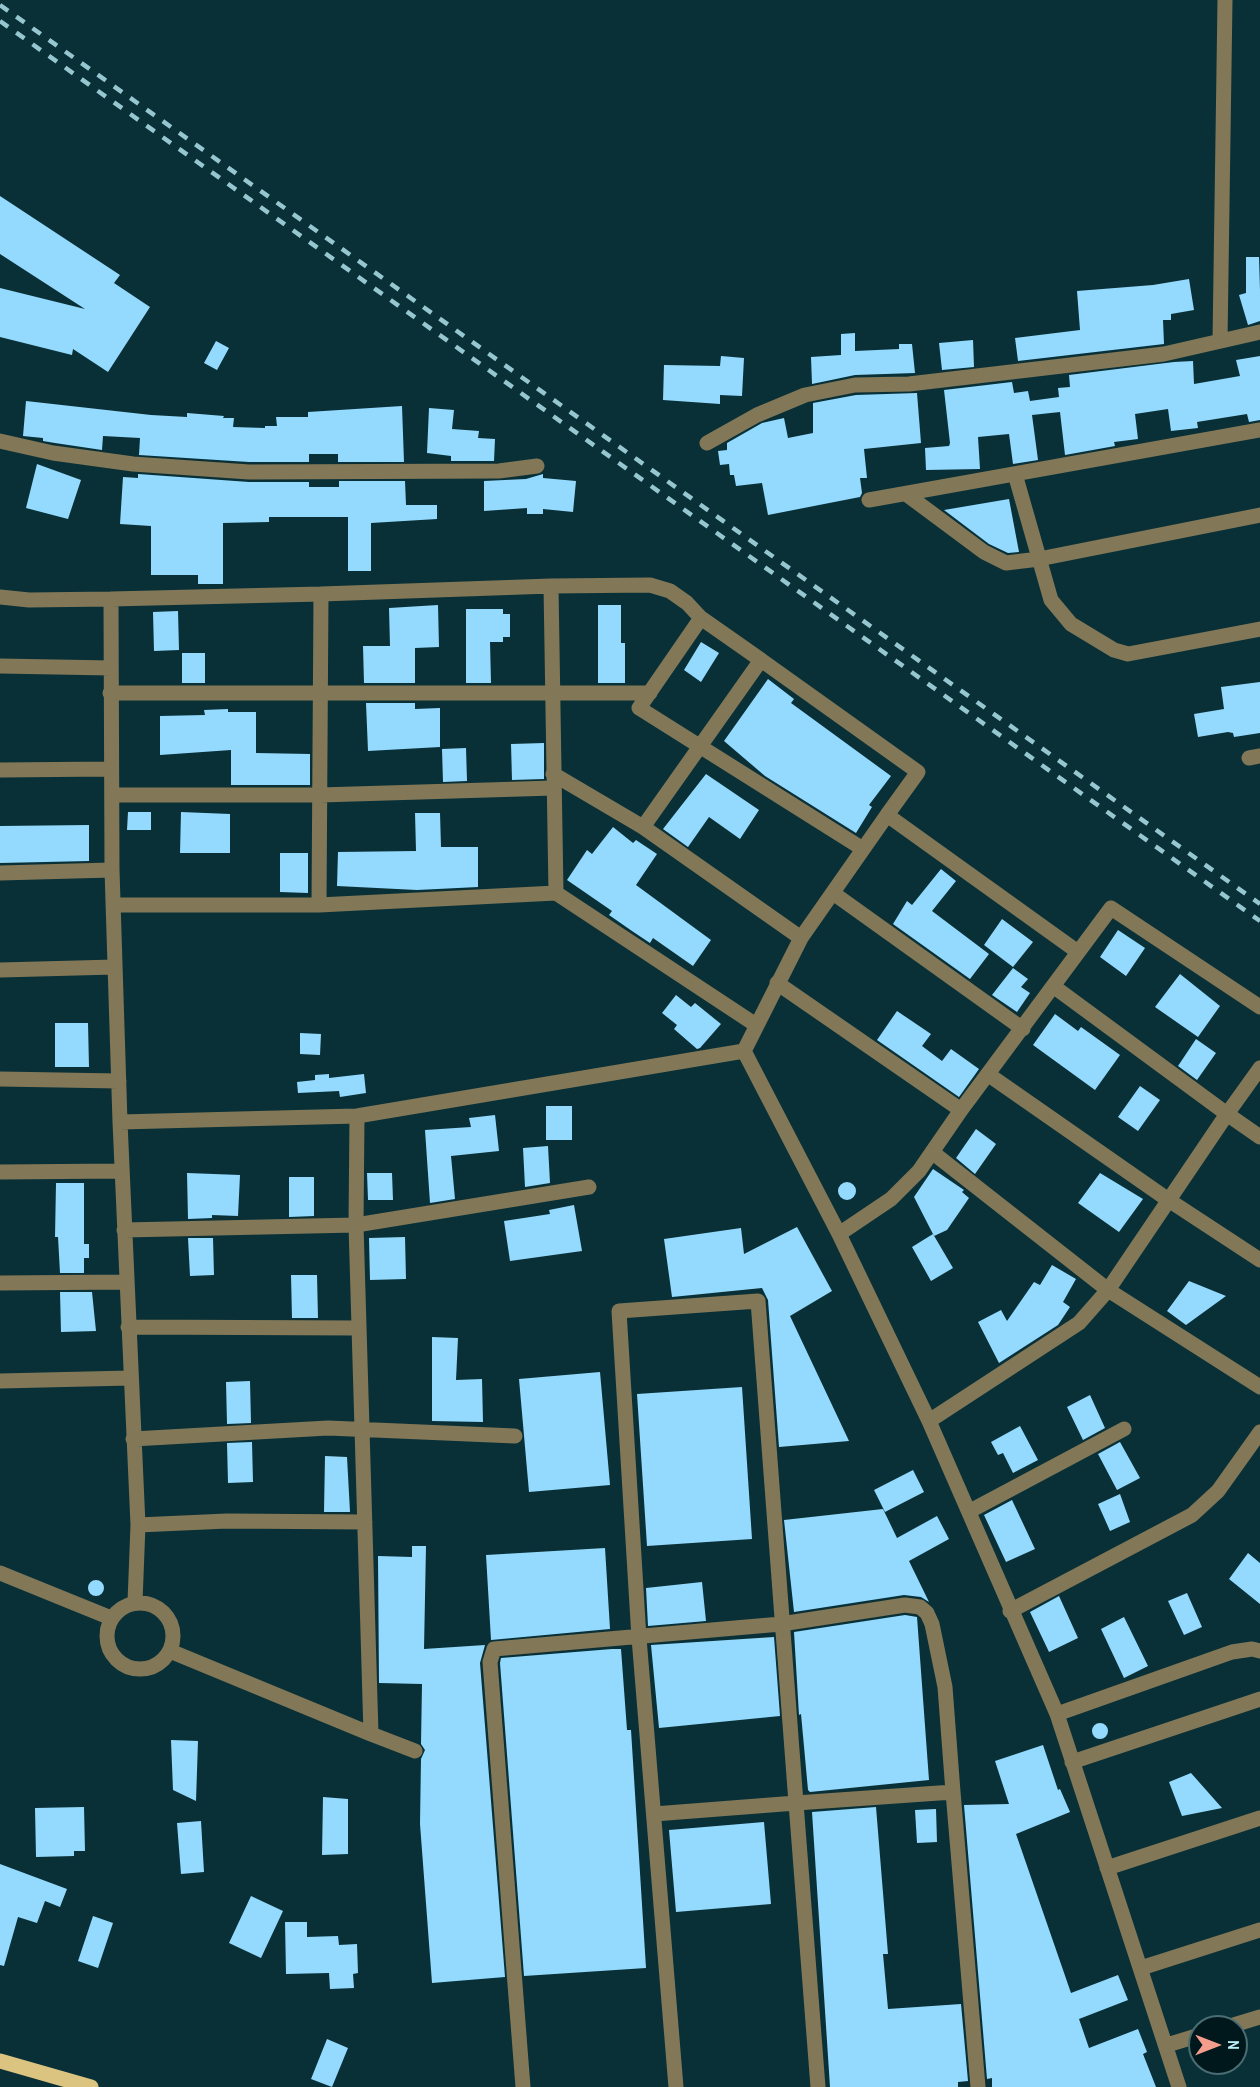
<!DOCTYPE html>
<style>
body{margin:0}
#map{position:relative;width:1260px;height:2087px;overflow:hidden;background:#0a3037;font-family:"Archivo Narrow",sans-serif}
canvas{display:block}
.north{position:absolute;left:1188px;top:2015px;width:60px;height:60px;box-sizing:border-box;background:#00171c;border:2px solid #4a6d74;border-radius:50%;rotate:90deg;font-size:16px;font-weight:700;line-height:24px;text-align:center;color:#baedf7}
.north::after{content:'';display:block;margin:auto;width:21px;height:27px;background:#f49d8c;clip-path:polygon(50% 0,100% 100%,50% 72%,0 100%)}
</style>
<div id="map">
<canvas width="1260" height="2087"></canvas>
<div class="north">N</div>
</div>
<script>
const ctx = document.querySelector('canvas').getContext('2d');
ctx.lineJoin = 'round';
function fill(path, color) { ctx.fillStyle = color; ctx.fill(path, 'evenodd'); }
const toPath = rows => new Path2D(rows.map(r => 'M' + r).join(''));
function strokePath(path, color, width, dash) { ctx.strokeStyle = color; ctx.lineWidth = width; ctx.lineCap = dash ? 'butt' : 'round'; ctx.setLineDash(dash || []); ctx.stroke(path); }
const building = toPath([
 [0,196,120,275,114,283,150,307,108,372,73,349,72,355,0,337,0,288,85,309,0,254],
 [1246,257,1259,257,1260,290,1260,321,1248,325,1239,295,1246,293],
 [1189,279,1194,310,1171,314,1171,320,1163,320,1164,344,1018,361,1015,338,1080,330,1077,291,1153,285],
 [855,333,855,351,899,349,899,344,912,344,915,373,855,375,812,384,811,357,841,355,841,334],
 [973,340,974,367,942,370,939,343],
 [216,341,229,348,217,370,204,363],
 [721,356,744,358,742,396,720,395,720,404,663,400,664,365,720,366],
 [1260,356,1260,420,1249,422,1247,414,1197,422,1198,428,1171,431,1168,409,1135,414,1138,439,1114,442,1115,446,1065,455,1060,412,1032,415,1038,460,1013,464,1009,434,978,437,980,469,926,470,925,448,949,446,950,443,944,390,1012,382,1014,393,1028,391,1030,401,1059,397,1058,388,1070,387,1069,375,1174,362,1193,361,1194,384,1240,376,1236,360],
 [917,393,921,443,864,449,867,478,860,478,862,493,860,497,768,515,762,483,736,486,734,475,730,475,729,464,720,465,718,451,727,450,727,443,762,423,784,418,788,438,813,433,813,403,856,395],
 [26,401,151,415,187,417,187,413,224,416,223,418,234,418,233,427,265,428,265,426,277,426,276,417,308,417,308,412,402,406,404,462,338,462,338,454,309,454,309,462,249,462,139,455,140,438,103,436,102,450,55,443,43,441,43,438,23,436],
 [429,408,454,410,452,429,479,431,478,438,495,439,494,461,451,461,451,456,427,453],
 [37,464,81,480,68,519,26,508],
 [138,474,249,482,309,482,309,487,339,487,339,481,405,481,406,505,437,505,437,519,371,523,371,571,348,571,348,517,269,517,269,522,223,523,223,584,198,584,198,575,151,575,151,526,120,524,123,477,138,478],
 [543,474,543,478,576,481,573,512,543,509,543,514,527,514,527,508,484,511,484,481,526,479],
 [1009,499,1019,552,1008,553,989,544,944,510],
 [438,605,439,647,415,648,415,683,364,683,363,646,390,646,389,608],
 [598,605,621,605,621,643,625,643,625,683,598,683],
 [466,609,503,609,503,614,510,614,510,637,503,637,503,642,490,642,491,683,466,683],
 [178,611,179,650,154,651,153,612],
 [701,642,719,653,701,682,684,670],
 [182,653,205,653,205,683,182,683],
 [768,679,794,699,791,703,891,776,869,805,872,807,856,833,765,776,724,741],
 [1260,682,1260,733,1234,737,1233,733,1228,732,1198,737,1194,714,1224,709,1221,687],
 [366,703,415,703,415,709,440,708,440,747,368,751],
 [228,709,228,712,256,712,256,753,310,754,310,785,231,785,231,750,160,755,160,716,205,715,204,710],
 [544,743,544,779,512,780,511,744],
 [466,748,467,781,443,782,442,749],
 [706,774,759,810,740,839,709,817,688,847,663,829],
 [128,812,151,812,151,830,127,830],
 [181,812,230,814,230,853,180,853],
 [415,813,440,813,441,847,478,847,478,887,417,890,337,886,338,852,416,851],
 [89,825,89,861,0,863,0,826],
 [613,827,633,843,636,840,657,854,636,885,711,940,693,966,653,938,650,943,632,931,609,915,612,911,567,880,587,850,592,854],
 [280,853,308,853,308,893,280,892],
 [941,869,956,881,932,911,989,954,970,979,893,924,907,901,912,905],
 [1002,919,1033,942,1013,967,984,945],
 [1118,930,1145,948,1126,976,1100,957],
 [1013,968,1028,979,1021,987,1030,993,1017,1012,992,995],
 [1180,974,1220,1006,1198,1037,1155,1007],
 [676,995,691,1007,695,1003,721,1024,700,1048,697,1049,674,1029,677,1025,662,1013],
 [897,1011,931,1034,922,1046,942,1061,951,1049,979,1069,959,1097,877,1040],
 [1055,1014,1078,1031,1081,1027,1120,1055,1095,1090,1033,1045],
 [55,1023,88,1023,89,1067,55,1067],
 [300,1033,321,1034,320,1055,300,1054],
 [1196,1039,1216,1053,1197,1080,1178,1066],
 [329,1074,329,1078,364,1074,366,1093,340,1097,339,1091,298,1093,297,1082,315,1080,315,1075],
 [1140,1086,1160,1100,1138,1131,1118,1117],
 [546,1106,572,1106,572,1140,546,1140],
 [495,1115,499,1151,451,1156,455,1199,430,1203,425,1130,471,1127,469,1118],
 [976,1129,996,1144,975,1174,956,1158],
 [548,1146,550,1183,525,1187,523,1148],
 [933,1169,964,1190,962,1192,969,1198,947,1230,934,1236,914,1197],
 [187,1173,240,1175,238,1216,212,1215,212,1218,188,1219],
 [367,1173,392,1173,393,1200,368,1200],
 [1100,1173,1143,1199,1119,1232,1078,1203],
 [289,1177,314,1177,314,1216,289,1217],
 '838 1191a9 9 0 1 1 18 0a9 9 0 1 1-18 0Z',
 [56,1183,84,1183,84,1244,89,1244,89,1258,84,1258,84,1273,60,1273,58,1237,55,1237],
 [574,1205,582,1251,510,1261,504,1221,550,1214,549,1210],
 [797,1227,832,1291,790,1316,849,1441,779,1447,768,1300,762,1288,672,1297,664,1239,741,1228,744,1254],
 [933,1234,953,1268,931,1281,912,1247],
 [405,1237,406,1279,370,1280,369,1238],
 [188,1238,213,1238,214,1275,190,1276],
 [1052,1265,1076,1279,1063,1302,1070,1307,1058,1325,999,1363,978,1322,1001,1310,1007,1321,1034,1282,1040,1285],
 [291,1275,317,1275,318,1318,292,1318],
 [1189,1281,1226,1296,1186,1325,1167,1311],
 [60,1292,92,1292,96,1331,61,1332],
 [432,1337,458,1338,456,1380,482,1379,483,1422,432,1421],
 [600,1372,610,1485,529,1492,519,1379],
 [250,1381,251,1423,227,1424,226,1382],
 [742,1387,752,1539,647,1546,637,1394],
 [1090,1395,1105,1428,1083,1440,1067,1407],
 [1020,1426,1038,1460,1013,1473,1003,1453,998,1455,991,1442],
 [252,1442,253,1482,228,1483,227,1443],
 [1120,1442,1140,1478,1117,1490,1098,1454],
 [325,1456,347,1457,350,1512,324,1512],
 [913,1470,924,1492,885,1512,874,1490],
 [1120,1494,1130,1522,1110,1531,1098,1504],
 [1012,1500,1035,1549,1006,1562,984,1515],
 [883,1509,897,1538,937,1516,949,1539,909,1561,929,1602,921,1597,904,1595,794,1612,784,1520],
 [412,1546,426,1546,424,1649,485,1645,480,1663,505,1977,432,1983,420,1824,421,1759,425,1750,421,1744,422,1684,379,1683,378,1556,412,1557],
 [605,1548,610,1629,491,1640,486,1555],
 [1248,1553,1260,1563,1260,1604,1229,1579],
 '88 1588a8 8 0 1 1 16 0a8 8 0 1 1-16 0Z',
 [702,1582,706,1621,648,1626,646,1588],
 [1187,1593,1202,1627,1184,1635,1168,1601],
 [1059,1596,1078,1638,1049,1652,1030,1612],
 [905,1615,917,1617,929,1780,810,1792,808,1790,801,1714,799,1715,794,1632],
 [1124,1617,1148,1666,1124,1678,1101,1629],
 [774,1637,780,1716,659,1728,651,1645],
 [612,1649,621,1649,627,1730,631,1730,646,1968,524,1976,500,1663,501,1658],
 '1092 1731a8 8 0 1 1 16 0a8 8 0 1 1-16 0Z',
 [171,1740,198,1741,196,1801,173,1790],
 [1043,1745,1058,1790,1060,1789,1070,1812,1016,1834,1071,1993,1118,1975,1128,2000,1079,2019,1089,2048,1138,2029,1147,2052,1143,2054,1156,2087,992,2087,992,2078,987,2079,964,1805,1009,1804,995,1761],
 [1191,1773,1222,1808,1182,1816,1169,1782],
 [323,1797,348,1799,348,1854,322,1855],
 [84,1807,85,1851,74,1851,74,1856,36,1857,35,1808],
 [876,1807,888,1954,883,1954,888,2009,961,2004,968,2081,958,2082,958,2087,830,2087,812,1812],
 [936,1809,937,1842,917,1843,915,1810],
 [201,1821,204,1872,181,1874,177,1823],
 [764,1822,771,1904,676,1912,669,1830],
 [0,1864,67,1889,60,1907,45,1901,37,1923,18,1917,4,1966,0,1965],
 [251,1896,283,1911,261,1958,229,1943],
 [93,1916,113,1923,98,1968,78,1961],
 [285,1922,307,1922,307,1937,338,1936,339,1945,357,1944,358,1973,353,1974,354,1988,330,1989,329,1973,286,1974],
 [327,2039,348,2048,332,2087,311,2079]
]);
const minor = toPath([
 [1220,341,1225,0],
 [0,441,53,453,133,464,249,472,499,471,537,466],
 [707,443,757,415,805,395,855,385,909,384,1164,354,1260,332],
 [1015,474,1051,600,1071,624,1114,650,1128,654,1260,629],
 [906,494,984,552,1006,563,1039,559,1260,515],
 [869,500,1260,430],
 [551,586,650,585,670,591,687,603,701,618],
 [0,597,29,600,111,599,112,870,120,1122],
 [111,599,321,594,319,905,556,893,551,586,321,594],
 [761,660,701,618,639,708,863,849],
 [0,666,111,668],
 [110,693,650,693],
 [1249,758,1260,756],
 [0,770,111,769],
 [553,774,643,827,801,938,887,815,1078,952],
 [112,795,320,795,554,788],
 [643,827,761,660,918,772,887,815],
 [0,873,112,870],
 [556,893,756,1025],
 [833,893,1023,1029],
 [114,905,319,905],
 [0,970,115,967],
 [777,983,961,1110],
 [1053,986,1227,1114,1260,1068],
 [744,1051,839,1234,929,1421,1057,1714,1179,2087],
 [989,1075,1167,1199,1260,1260],
 [0,1079,119,1081],
 [932,1152,1108,1290,1260,1387],
 [0,1172,122,1171],
 [124,1230,356,1225,589,1187],
 [839,1234,891,1199,919,1171,961,1110,1111,908,1260,1007],
 [0,1283,126,1282],
 [128,1327,358,1328],
 [0,1381,130,1378],
 [929,1421,1079,1323,1108,1290,1227,1114,1260,1137],
 [133,1439,328,1428,515,1436],
 [970,1511,1124,1429],
 [138,1525,227,1521,365,1522],
 [0,1573,111,1618],
 [135,1602,138,1525,120,1122,357,1116,744,1051,801,938],
 '107 1636a33 33 0 1 1 66 0a33 33 0 1 1-66 0Z',
 [1010,1611,1192,1515,1218,1491,1260,1432],
 [170,1651,371,1734,356,1225,357,1116],
 [1057,1714,1232,1652,1252,1649,1260,1651],
 [371,1734,415,1751],
 [1072,1762,1260,1699],
 [654,1814,796,1803,818,2087],
 [1107,1868,1260,1818],
 [1141,1968,1260,1930],
 [1227,2027,1260,2017],
 [1167,2045,1200,2035],
 [523,2087,490,1662,494,1649,781,1624,905,1605,920,1607,927,1613,932,1624,945,1687,953,1792],
 [676,2087,639,1638,619,1311,758,1301,796,1803,953,1792,978,2087]
]);
const major = toPath([
 [0,2061,91,2087]
]);
const rail = toPath([
 [0,5,1260,904],
 [0,21,1260,921]
]);
fill(building, '#94dafe');
strokePath(minor, '#827857', 15);
strokePath(major, '#dbc480', 15);
strokePath(rail, '#96c6cf', 4.5, [10, 10]);
</script>
